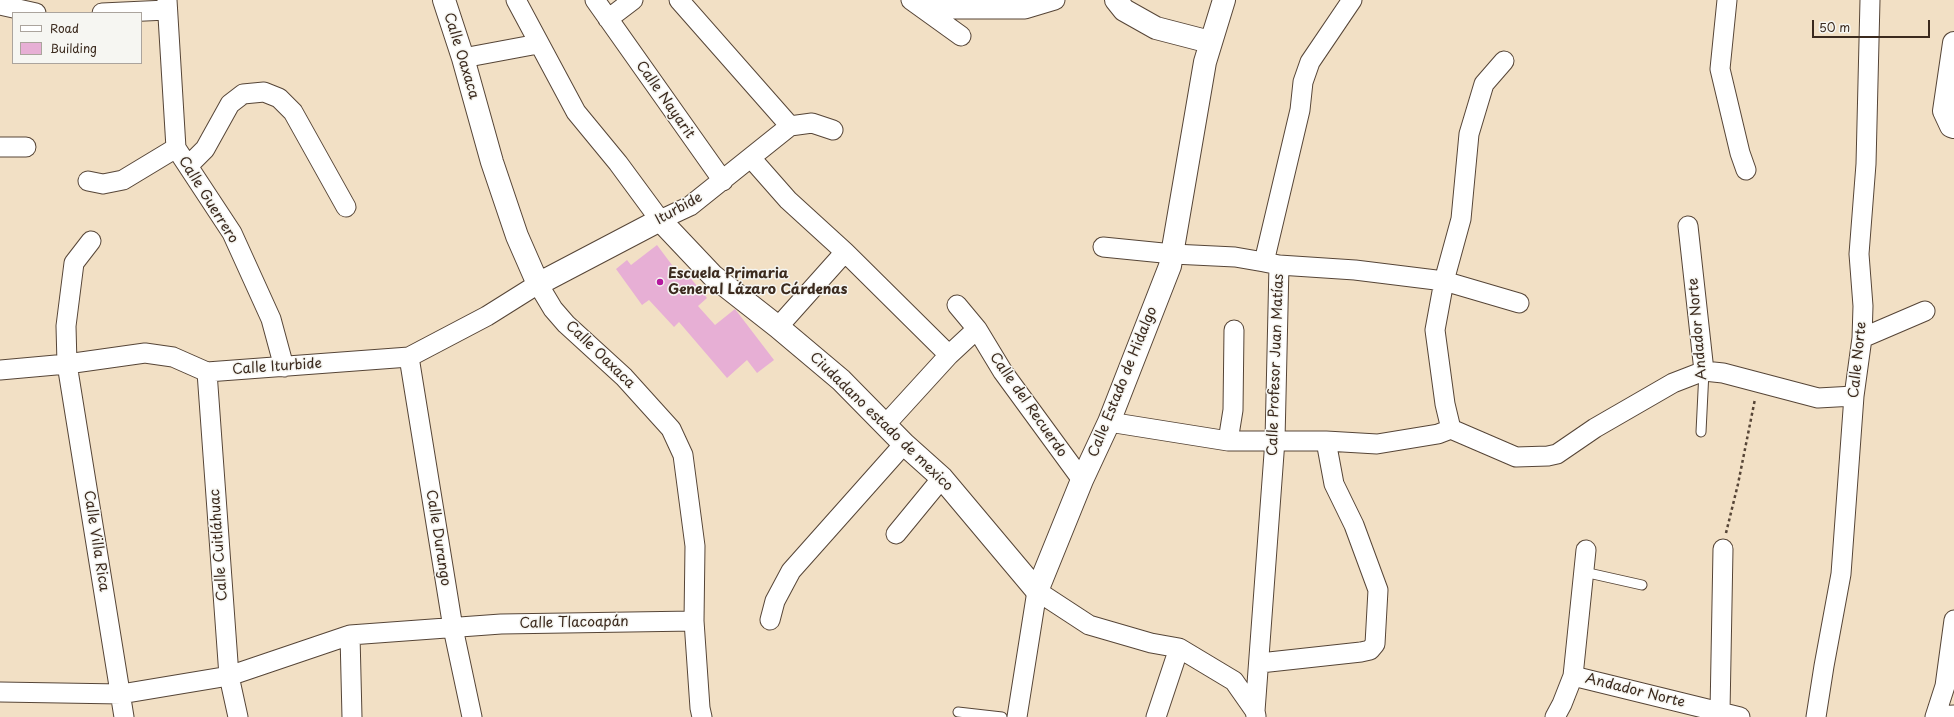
<!DOCTYPE html>
<meta charset="utf-8">
<style>
body{margin:0}
#map{position:relative;width:1954px;height:717px;overflow:hidden;background:#f2e0c5;font-family:"Playpen Sans",sans-serif}
canvas{display:block}
.legend{position:absolute;left:12px;top:12px;width:130px;height:52px;box-sizing:border-box;background:#f6f6f2;border:1px solid #aba49d;margin:0;padding:5px 7px;list-style:none;font-size:12px;color:#3b2a1e}
.legend li{display:flex;align-items:center;gap:8px;height:20px}
.legend b{width:20px;border:1px solid #aba49d}
.scale{position:absolute;left:1812px;top:20px;width:118px;height:18px;box-sizing:border-box;border:2px solid #3b2a1e;border-top:0;padding-left:5px;font-size:12px;line-height:14px;white-space:nowrap;color:#3b2a1e;-webkit-text-stroke:3px #f6f6f2;paint-order:stroke}
</style>
<div id="map">
<canvas width="1954" height="717"></canvas>
<ul class="legend">
<li><b style="height:5px;background:#fff"></b>Road</li>
<li><b style="height:11px;background:#e7afd5"></b>Building</li>
</ul>
<div class="scale">50 m</div>
</div>
<script>
const ctx = document.querySelector('canvas').getContext('2d');
ctx.lineJoin = 'round';
function fill(path, color) { ctx.fillStyle = color; ctx.fill(path, 'evenodd'); }
const toPath = rows => new Path2D(rows.map(r => 'M' + r).join(''));
function strokePath(path, color, width, dash) { ctx.strokeStyle = color; ctx.lineWidth = width; ctx.lineCap = dash ? 'butt' : 'round'; ctx.setLineDash(dash || []); ctx.stroke(path); }
function write(font, color, halo, rows, align = 'center') {
  ctx.font = font + ' "Playpen Sans",sans-serif'; ctx.lineWidth = 3; ctx.setLineDash([]); ctx.textBaseline = 'middle'; ctx.strokeStyle = halo; ctx.fillStyle = color; for (const [text, x, y, turn = 0] of rows) {
    ctx.save(); ctx.translate(x, y); ctx.rotate((+turn || 0) * Math.PI / 180); ctx.textAlign = isNaN(turn) ? turn : align; if (halo) ctx.strokeText(text, 0, 0); ctx.fillText(text, 0, 0); ctx.restore();
  }
}
const building = toPath([
 [657,245,678,273,683,269,707,298,698,306,715,325,735,309,774,360,757,373,747,360,727,378,679,322,674,327,649,300,642,305,616,269,627,260,631,265]
]);
const path = toPath([
 [1726,533,1738,484,1755,399]
]);
const lane = toPath([
 [1701,432,1704,371],
 [1584,572,1642,585],
 [958,712,1002,717]
]);
const street = toPath([
 [167,0,176,148,232,233,271,319,284,367],
 [516,0,576,112,618,163,660,220,690,206,790,126,812,123,833,130],
 [595,0,723,181],
 [679,0,790,126],
 [911,0,961,36],
 [1727,0,1720,69,1740,153,1746,170],
 [0,5,36,13],
 [927,9,1025,9,1055,0],
 [102,13,167,10],
 [608,19,633,0],
 [463,58,538,44],
 [0,147,26,147],
 [751,158,788,200,845,252,949,355],
 [188,166,205,149,230,104,243,94,264,92,279,98,293,112,346,207],
 [88,181,103,184,123,180,176,148],
 [1688,226,1704,371],
 [91,241,74,263,66,326,67,364,124,717],
 [1103,247,1173,254,1235,257,1264,262],
 [1279,265,1355,270,1444,281,1519,303],
 [957,305,977,329,1003,372,1082,480],
 [778,327,845,252],
 [1862,338,1925,311],
 [409,357,453,628,472,717],
 [0,370,67,364,145,353,173,357,207,372,409,357,487,316,538,284,553,309,566,324,624,377,671,429,683,455,695,546,694,621,700,708,702,717],
 [207,372,229,676,238,717],
 [1109,422,1228,441,1326,441,1377,444,1438,434,1451,429],
 [886,424,949,355,977,329],
 [1451,429,1516,457,1548,456,1557,454,1595,428,1673,383,1704,371,1723,373,1818,398,1854,396],
 [1451,429,1445,404,1435,330,1444,281,1461,219,1469,134,1484,84,1504,61],
 [1228,441,1233,410,1234,330],
 [896,534,942,478],
 [770,620,775,601,791,571,904,444],
 [350,635,352,717],
 [1260,663,1361,652,1370,650,1375,644,1378,590,1354,525,1334,484,1326,441],
 [1573,676,1740,717],
 [0,692,121,694,229,676,350,635,501,624,694,621],
 [1255,711,1275,440,1279,265,1264,262,1300,110,1303,82,1310,62,1352,0],
 [1720,712,1723,549],
 [1936,716,1954,715],
 [1017,717,1037,591,1089,625,1151,643,1179,648,1234,681,1255,711,1256,716],
 [1156,717,1179,648],
 [1555,717,1562,704,1573,676,1586,550],
 [1816,717,1824,666,1841,574,1854,396,1862,338,1863,306,1859,254,1866,164,1870,0],
 [1935,717,1945,686,1954,620]
]);
const secondary = toPath([
 [444,0,463,58,492,162,517,236,538,284,660,220,713,276,778,327,841,380,904,444,942,478,1037,591,1082,480,1109,422,1170,266,1205,62,1224,0],
 [1116,0,1124,10,1156,28,1210,42],
 [1954,43,1944,111,1951,126,1954,127]
]);
const markers = [
 [660,282,4,"#b5179e"]
];
const streetNames = [
 ["Calle Oaxaca",461,56,73],
 ["Calle Nayarit",665,100,55],
 ["Calle Guerrero",208,200,58],
 ["Iturbide",679,209,-29],
 ["Andador Norte",1698,329,-95],
 ["Calle Oaxaca",600,355,44],
 ["Calle Norte",1858,360,-84],
 ["Calle Profesor Juan Matías",1276,365,-88],
 ["Calle Iturbide",277,367,-4],
 ["Calle Estado de Hidalgo",1123,382,-68],
 ["Calle del Recuerdo",1028,405,55],
 ["Ciudadano estado de mexico",881,422,44],
 ["Calle Durango",438,538,81],
 ["Calle Villa Rica",96,541,81],
 ["Calle Cuitláhuac",219,545,-94],
 ["Calle Tlacoapán",574,623,-1],
 ["Andador Norte",1635,691,14]
];
const poiNames = [
 ["Escuela Primaria",668,274],
 ["General Lázaro Cárdenas",668,290]
];
fill(building, '#e7afd5');
strokePath(lane, '#564537', 11);
strokePath(street, '#564537', 21);
strokePath(secondary, '#564537', 24);
strokePath(path, '#564537', 2.5, [3, 3]);
strokePath(lane, '#fff', 9);
strokePath(street, '#fff', 19);
strokePath(secondary, '#fff', 22);
for (const [x, y, r, color] of markers) { const dot = new Path2D(); dot.arc(x, y, r, 0, 2 * Math.PI); ctx.fillStyle = color; ctx.fill(dot); strokePath(dot, '#f6f6f2', 1.5); }
write('14px', '#3b2a1e', '#f6f6f2', streetNames);
write('bold 14px', '#3b2a1e', '#f6f6f2', poiNames, 'left');
</script>
